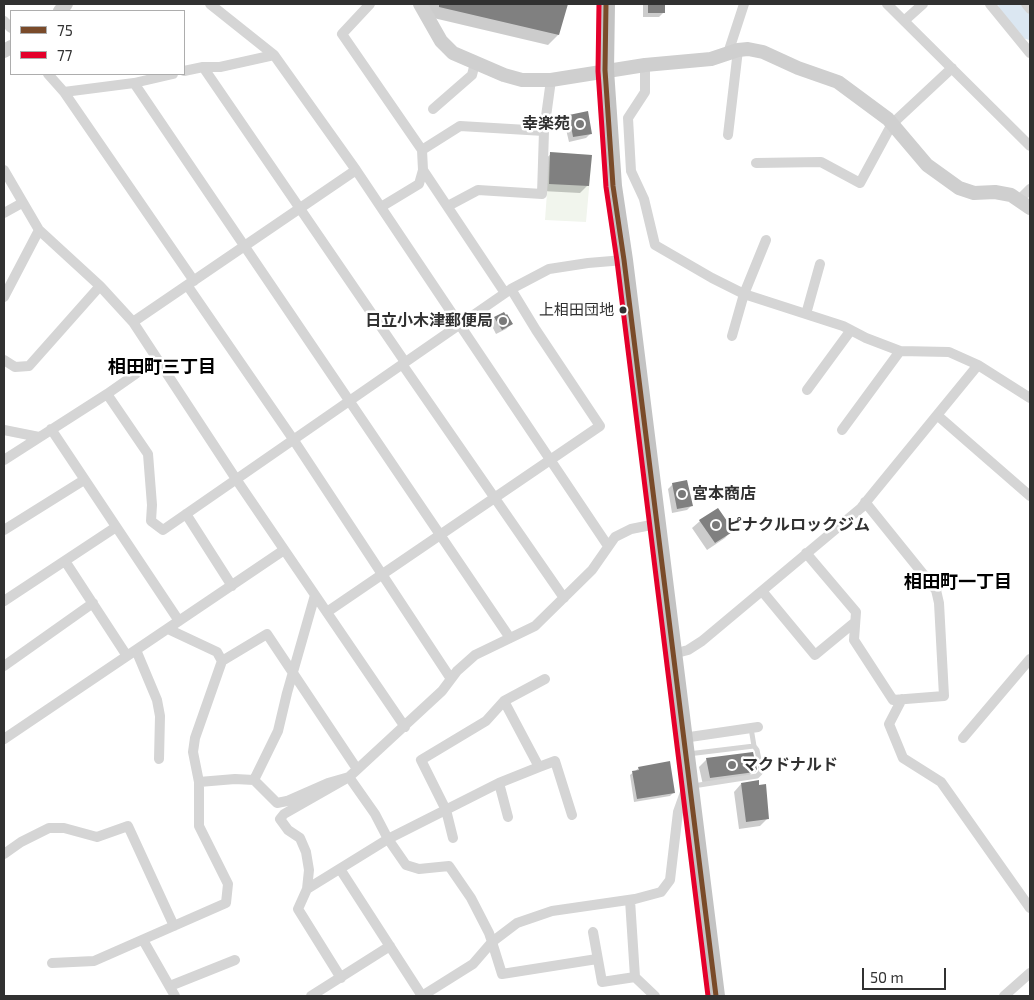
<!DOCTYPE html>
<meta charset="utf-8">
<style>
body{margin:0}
#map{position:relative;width:1034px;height:1000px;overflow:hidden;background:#fff;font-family:"Exo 2",sans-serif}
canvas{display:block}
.frame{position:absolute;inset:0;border:5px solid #313131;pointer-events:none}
.legend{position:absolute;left:10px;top:10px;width:175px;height:65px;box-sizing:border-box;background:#fff;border:1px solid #adadad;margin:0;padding:6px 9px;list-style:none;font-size:15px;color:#313131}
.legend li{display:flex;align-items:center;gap:10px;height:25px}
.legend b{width:25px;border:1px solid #adadad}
.scale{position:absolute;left:862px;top:968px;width:84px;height:22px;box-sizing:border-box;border:2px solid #313131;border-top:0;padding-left:6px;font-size:15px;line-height:18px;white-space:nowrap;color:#313131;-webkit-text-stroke:4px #fff;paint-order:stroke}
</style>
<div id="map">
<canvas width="1034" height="1000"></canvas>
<div class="frame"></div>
<ul class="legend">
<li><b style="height:6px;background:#7a4b2a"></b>75</li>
<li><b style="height:6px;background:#e4002b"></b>77</li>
</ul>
<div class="scale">50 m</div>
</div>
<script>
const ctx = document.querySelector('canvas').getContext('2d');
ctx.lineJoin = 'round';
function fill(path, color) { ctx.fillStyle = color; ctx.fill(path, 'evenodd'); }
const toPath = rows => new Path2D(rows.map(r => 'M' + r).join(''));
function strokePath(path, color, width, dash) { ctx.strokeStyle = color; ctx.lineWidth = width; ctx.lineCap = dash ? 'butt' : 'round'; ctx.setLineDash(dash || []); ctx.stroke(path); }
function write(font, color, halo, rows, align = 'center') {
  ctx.font = font + ' "Exo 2","Noto Sans JP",sans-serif'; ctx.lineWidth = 5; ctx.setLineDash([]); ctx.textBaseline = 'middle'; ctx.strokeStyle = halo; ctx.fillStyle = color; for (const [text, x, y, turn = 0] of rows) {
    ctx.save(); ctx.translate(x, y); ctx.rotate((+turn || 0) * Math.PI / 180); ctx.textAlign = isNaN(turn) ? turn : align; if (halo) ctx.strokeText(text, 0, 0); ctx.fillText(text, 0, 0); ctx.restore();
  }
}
const green = toPath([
 [550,152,592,155,586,222,545,220]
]);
const shadow = toPath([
 [427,4,566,4,558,35,548,45,425,16],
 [643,4,664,4,664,12,659,17,643,17],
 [569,116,591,133,586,138,569,142,564,121],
 [551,154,588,185,580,193,542,191,543,161],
 [495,318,511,324,506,329,496,334,490,322],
 [673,484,692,505,687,510,672,513,668,489],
 [700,521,732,530,725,538,707,550,692,528],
 [707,759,755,770,747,778,703,785,699,767],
 [639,768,674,792,670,796,634,802,630,775],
 [741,784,768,818,760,826,739,829,734,792]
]);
const river = toPath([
 [1008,4,1030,30]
]);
const building = toPath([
 [439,4,568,4,559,35,439,7],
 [648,4,665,4,665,13,648,13],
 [588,111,592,134,573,137,569,115],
 [550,152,592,155,589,186,549,184],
 [504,312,506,315,507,314,513,324,502,330,494,317],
 [687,480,693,506,677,509,672,483],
 [718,508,734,531,715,543,699,520],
 [753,752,757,769,755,772,710,778,706,758],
 [670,761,675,793,637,799,632,771,639,770,638,767],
 [759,780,759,785,766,784,769,819,746,822,741,783]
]);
const lane = toPath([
 [751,728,754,746],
 [688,754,754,746,757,750,761,769,760,773,757,776,693,786]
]);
const street = toPath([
 [210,4,274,55,356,170,608,546],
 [370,4,342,34,422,150],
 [887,4,1030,146],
 [990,4,1030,53],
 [1026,4,1030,9],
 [4,21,11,28],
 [904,21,923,4],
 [728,53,744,4],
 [645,65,645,92,628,118,631,171,644,199,655,245,712,278,744,294,843,326,866,338,900,351,949,352,978,365,1030,398],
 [203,67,405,362],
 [184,71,203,67,220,67,274,55],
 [48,74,64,92],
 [134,83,173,74],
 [433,109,472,75,475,63],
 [728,135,738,50],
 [756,163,821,162,860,183,892,124,952,68],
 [4,170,39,230,100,286,133,322,236,479,405,727],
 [423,170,505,293],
 [1019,200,1030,189],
 [448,206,478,190,542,194,544,131,551,80],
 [381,207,419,184,423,170,422,150,460,126,544,131],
 [4,213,22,203],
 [194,281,64,92,134,83,510,638],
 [187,285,293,439,451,679],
 [4,297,39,230],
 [806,314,820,264],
 [133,322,356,170],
 [732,336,744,294,766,240],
 [4,360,15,367,29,366,100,286],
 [402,364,564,598],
 [807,390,851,330],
 [107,394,148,454,152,505,151,521,163,530,511,289,549,269,588,263,624,260],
 [937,415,1030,496],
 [51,429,179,621],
 [4,430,39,437],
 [842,430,900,351],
 [4,460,107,394,157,359],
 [186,514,232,586],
 [4,530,84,480],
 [806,553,856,612,854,640,893,700,944,696,939,603,936,590,865,502],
 [65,561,127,656],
 [762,591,815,655,855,622],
 [315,595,287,693,278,731,254,780,277,803,287,801,328,783,349,777,442,691,457,671,475,655,535,626,592,570,615,537,631,529,656,524],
 [4,601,116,527],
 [327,612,600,426,536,330,511,289],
 [168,629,217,652,222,661,267,634,357,769],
 [136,650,157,700,160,716,159,759],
 [673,654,688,650,702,641,861,508,978,365],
 [4,666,93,603],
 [902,699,889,724,903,758,941,782,1030,908],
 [683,738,758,727],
 [963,738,1030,659],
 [4,739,284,550],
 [539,767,555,761,572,815],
 [199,782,235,779,254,780],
 [499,783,508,817],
 [453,838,446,810,421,760,486,721,504,701],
 [4,854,21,842,49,828,64,828,97,837,128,826,174,926],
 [340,869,422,996],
 [307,889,309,870,306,852,300,838,288,830,280,819,284,814,349,777,375,814,388,839,499,783,539,767,504,701,545,679],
 [593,932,602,982,635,977,630,900],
 [143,940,175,996],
 [597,959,502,974,492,942,517,923,552,911,635,899,661,892,670,880,678,812,687,787],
 [52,963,94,961,226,903,228,884,199,826,199,782,193,752,195,738,222,661],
 [635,977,655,996],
 [341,978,298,909,307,889,388,839,406,865,419,869,449,866,471,898,489,933,492,942,473,964,422,996],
 [170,986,235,960],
 [311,996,390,946],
 [1004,996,1030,973]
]);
const secondary = toPath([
 [420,4,441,41,453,53,504,75,522,80,551,80,645,65,711,59,738,50,748,49,763,52,798,68,838,82,888,119,927,165,959,188,974,193,995,192,1011,195,1030,208],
 [60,11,66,4],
 [4,51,11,47]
]);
const highway = toPath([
 [606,4,605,70,613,186,624,260,716,996]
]);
const bus1 = toPath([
 [606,4,605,70,613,186,624,260,716,996]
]);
const bus2 = toPath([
 [599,4,598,71,606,187,617,261,708,996]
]);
const markers = [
 [580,124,5,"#797979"],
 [623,310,4.5,"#313131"],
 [503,321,5,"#797979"],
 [682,494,5,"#797979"],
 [716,525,5,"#797979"],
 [732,765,5,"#797979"]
];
const busNames = [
 ["上相田団地",614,310]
];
const poiNames = [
 ["幸楽苑",570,124,"right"],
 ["日立小木津郵便局",493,321,"right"],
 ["宮本商店",692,494],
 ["ピナクルロックジム",726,525],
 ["マクドナルド",742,765]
];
const neighbourhoodNames = [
 ["相田町三丁目",162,367],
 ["相田町一丁目",958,582]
];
fill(green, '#f1f5ed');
fill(shadow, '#0003');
strokePath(river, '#dbe7f2', 20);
fill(building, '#808080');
strokePath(lane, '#d5d5d5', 5);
strokePath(street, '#d5d5d5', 10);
strokePath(secondary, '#cfcfcf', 14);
strokePath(highway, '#c3c3c3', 18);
strokePath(bus1, '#7a4b2a', 5);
strokePath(bus2, '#e4002b', 5);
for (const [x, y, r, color] of markers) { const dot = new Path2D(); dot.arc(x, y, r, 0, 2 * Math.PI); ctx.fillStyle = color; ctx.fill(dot); strokePath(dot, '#fff', 2); }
write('15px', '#313131', '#fff', busNames, 'right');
write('bold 16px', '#313131', '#fff', poiNames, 'left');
write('bold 18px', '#000', '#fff', neighbourhoodNames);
</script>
